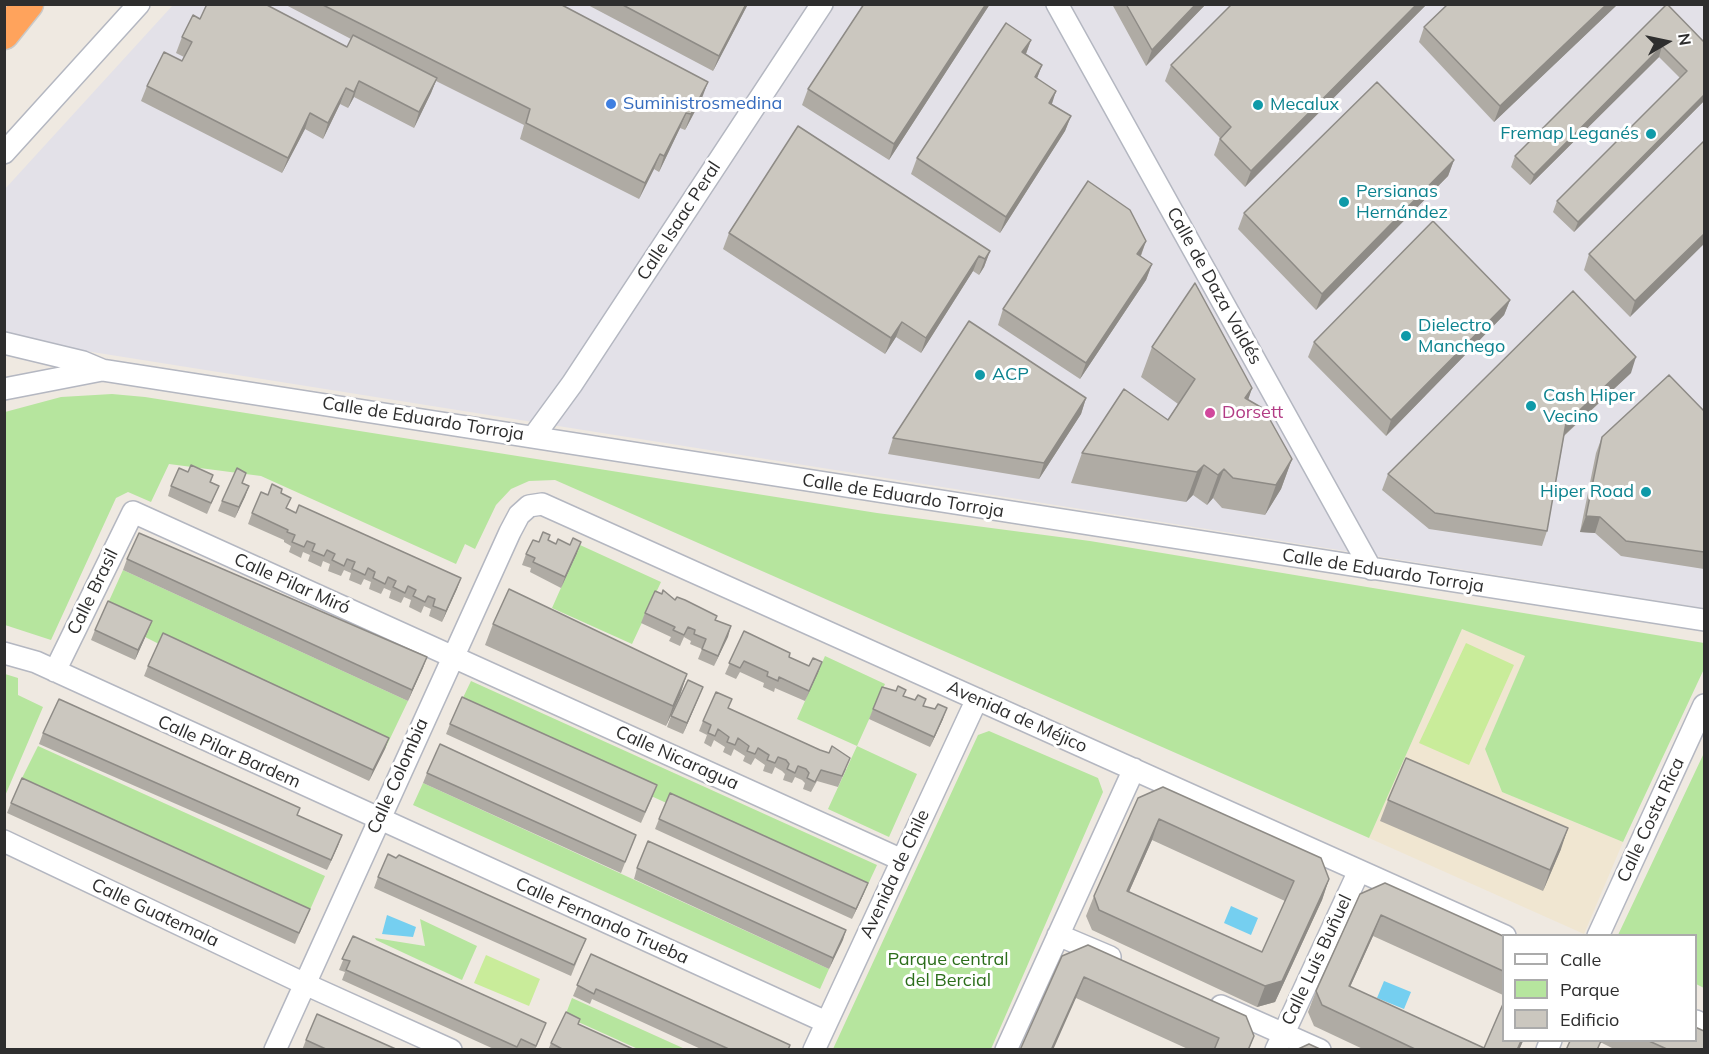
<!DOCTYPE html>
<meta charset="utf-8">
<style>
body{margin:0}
#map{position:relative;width:1709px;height:1054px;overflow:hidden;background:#efe9e1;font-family:Mulish,sans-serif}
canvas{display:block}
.frame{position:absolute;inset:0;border:6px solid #2e2e2e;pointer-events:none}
.legend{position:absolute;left:1502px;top:934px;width:195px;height:108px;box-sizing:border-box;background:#fff;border:2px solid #ababab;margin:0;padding:8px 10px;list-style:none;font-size:18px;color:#2e2e2e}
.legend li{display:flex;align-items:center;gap:12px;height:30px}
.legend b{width:30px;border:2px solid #ababab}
.north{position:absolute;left:1637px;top:12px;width:60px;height:60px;-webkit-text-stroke:4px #fff;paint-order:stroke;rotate:81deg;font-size:16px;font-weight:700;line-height:24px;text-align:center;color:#2e2e2e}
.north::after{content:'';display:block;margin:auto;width:21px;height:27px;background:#2e2e2e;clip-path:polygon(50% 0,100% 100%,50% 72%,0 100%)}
</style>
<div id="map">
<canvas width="1709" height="1054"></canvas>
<div class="frame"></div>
<ul class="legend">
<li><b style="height:8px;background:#fff"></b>Calle</li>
<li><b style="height:16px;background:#b6e59e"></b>Parque</li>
<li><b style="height:16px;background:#cbc7bf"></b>Edificio</li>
</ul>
<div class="north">N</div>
</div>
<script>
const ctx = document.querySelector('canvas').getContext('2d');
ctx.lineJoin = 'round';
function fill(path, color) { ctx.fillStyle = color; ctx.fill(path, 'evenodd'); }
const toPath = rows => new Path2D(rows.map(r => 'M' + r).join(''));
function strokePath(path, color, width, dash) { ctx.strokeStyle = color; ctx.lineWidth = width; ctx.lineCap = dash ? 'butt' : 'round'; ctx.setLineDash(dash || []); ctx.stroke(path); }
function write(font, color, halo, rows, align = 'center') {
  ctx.font = font + ' Mulish,sans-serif'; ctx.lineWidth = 6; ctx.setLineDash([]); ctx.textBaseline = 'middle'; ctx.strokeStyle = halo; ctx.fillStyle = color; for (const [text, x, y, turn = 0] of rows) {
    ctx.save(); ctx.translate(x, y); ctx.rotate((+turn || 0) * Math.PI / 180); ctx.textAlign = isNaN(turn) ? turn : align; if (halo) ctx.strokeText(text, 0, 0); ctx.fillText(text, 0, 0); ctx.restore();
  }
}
const industrial = toPath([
 [173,5,1704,5,1704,608,4,338,4,190]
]);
const education = toPath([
 [1462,629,1526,656,1485,749,1502,792,1623,842,1584,934,1369,838]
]);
const green = toPath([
 [112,394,145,397,877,513,1090,541,1704,643,1704,669,1623,842,1502,792,1485,749,1525,656,1462,629,1369,838,555,480,529,481,511,489,496,505,475,549,465,544,456,564,261,476,169,464,151,502,128,492,116,498,51,640,5,625,5,412,61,397],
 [580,545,661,582,632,644,552,608],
 [123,570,408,701,385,749,159,644,145,637,148,631,104,612],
 [825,656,885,684,857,746,917,774,889,837,828,809,857,746,797,719],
 [5,674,18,678,18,695,43,707,5,796],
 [471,681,877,865,864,893,458,708],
 [989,731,1098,778,1103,792,991,1049,833,1049,978,735],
 [38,746,325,876,309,912,20,782],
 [1704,753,1704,988,1696,984,1696,936,1618,935],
 [423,783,829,969,820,989,413,805],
 [420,919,477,946,462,980,376,940,375,938,425,946],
 [572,998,685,1049,638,1049,565,1016]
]);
const pitch = toPath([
 [1466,643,1514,665,1469,765,1419,743],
 [486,955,540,979,529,1006,474,983]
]);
const water = toPath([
 [1231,906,1258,918,1251,935,1224,923],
 [387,915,416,927,413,937,382,934],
 [1384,981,1411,992,1404,1009,1377,998]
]);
const minor = toPath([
 [1057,4,1371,569],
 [4,153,139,4],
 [4,343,83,362,102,370,1704,620],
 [4,389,102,370],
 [534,436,572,384,822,4],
 [4,653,36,662,826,1022],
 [55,671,133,512,902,860],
 [4,841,305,984,451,1050],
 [1058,935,1110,957],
 [1598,936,1704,705],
 [1221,1006,1320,1050],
 [1696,1021,1704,1026],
 [275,1050,510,532,519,515,529,506,542,504,1505,936],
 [814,1050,977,699],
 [1006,1050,1134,769],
 [1276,1050,1359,871],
 [1547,1050,1551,1040]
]);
const highway = toPath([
 [4,34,28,4]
]);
const wall = toPath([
 [284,4,560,4,702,98,685,130,680,128,659,172,654,169,639,199,520,139,524,125,436,81,431,93,414,128,354,97,348,108,340,104,323,139,305,129,282,173,141,101,147,86,182,61,184,57,176,53,182,37,200,19,347,47,351,39],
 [586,4,748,4,713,71],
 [864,4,990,4,889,160,802,105,808,89],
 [1112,4,1206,4,1146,66],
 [1232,4,1427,4,1245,187,1214,155,1220,138,1165,81,1171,65],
 [1448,4,1618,4,1494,122,1419,42,1424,27],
 [1667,4,1704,101,1574,232,1553,212,1557,201,1680,78,1659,57,1530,185,1511,167,1515,156],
 [1031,40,1026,54,1042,65,1037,78,1052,104,1071,116,1065,131,1000,233,911,174,917,158],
 [1704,141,1630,317,1584,270,1589,254],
 [1454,160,1448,176,1316,310,1238,229,1244,213],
 [729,233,990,251,984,267,979,275,973,271,921,353,896,337,885,354,723,249],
 [1146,241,1141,256,1152,264,1146,280,1080,379,998,325,1003,309],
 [1510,300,1504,315,1386,436,1308,357,1314,342],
 [1152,347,1252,388,1248,400,1292,459,1281,489,1265,515,1222,508,1213,498,1207,505,1193,495,1186,502,1071,483,1082,453,1168,420,1178,404,1141,377],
 [1631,373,1564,436,1547,531,1542,546,1429,529,1382,490,1388,474],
 [1086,398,1081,414,1039,479,888,454,893,438],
 [1704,411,1704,569,1621,556,1595,533,1580,532,1596,453,1602,437],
 [188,472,213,475,211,482,219,486,207,514,168,496,171,486],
 [243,483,249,486,235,518,218,511,222,501],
 [281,493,287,508,296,513,461,578,442,622,429,616,431,609,424,606,421,613,409,607,411,600,404,597,401,603,389,598,391,591,384,588,381,594,369,589,371,582,364,579,361,585,349,580,351,573,344,570,341,576,328,571,330,564,323,561,321,567,308,561,310,555,303,552,301,558,289,552,291,546,284,542,284,540,248,524,252,513],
 [548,540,577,553,561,588,530,572,531,568,522,565,526,554,539,542],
 [127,559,427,657,408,701,123,570],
 [675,600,715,620,731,626,714,666,698,659,702,649,690,644,691,641,684,637,680,646,669,641,671,637,641,623,645,613],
 [493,624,687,674,680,695,666,726,485,645],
 [95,630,148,631,135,660,91,640],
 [744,631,789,657,809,666,822,662,805,701,775,688,774,692,763,687,764,683,740,672,736,679,725,674],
 [148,666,389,738,385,749,369,781,144,676],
 [703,687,683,734,667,727,671,716],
 [903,697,923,706,943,719,930,747,869,719,873,709],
 [728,708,846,769,838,787,817,781,811,792,803,789,805,783,802,780,795,777,792,783,783,780,785,774,782,771,775,767,772,774,763,771,765,765,755,758,751,765,743,761,745,756,734,749,731,756,723,752,725,747,714,740,711,747,704,743,707,735,699,731,703,721],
 [450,724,653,796,641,823,446,734],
 [43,733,297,815,342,835,327,870,39,744],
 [427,773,636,835,621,873,423,783],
 [1138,798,1329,879,1322,900,1275,1002,1257,1007,1092,930,1086,916,1094,896],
 [1152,840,1285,901,1262,952,1129,892],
 [1388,800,1561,849,1543,891,1380,821],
 [11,803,310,909,295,944,7,813],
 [659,819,864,893,852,919,655,829],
 [637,868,846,930,829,969,634,879],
 [378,877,586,939,571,976,374,888],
 [1360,894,1503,936,1503,995,1373,936,1350,987,1484,1048,1503,1041,1523,1041,1519,1050,1365,1050,1314,1026,1308,1012,1316,991],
 [353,936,542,1033,535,1050,496,1050,342,980,345,972,339,970],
 [591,954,788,1050,703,1050,592,999,590,1004,573,996],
 [1062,956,1254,1036,1249,1050,1190,1050,1076,998,1020,1050],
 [578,1024,635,1050,548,1050,551,1043],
 [306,1040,398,1050,302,1050],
 [1570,1041,1695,1041,1704,1050,1616,1050,1602,1043]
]);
const shadedWall = toPath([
 [746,4,748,4,713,71,719,56],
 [986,4,990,4,889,160,894,144],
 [1196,4,1206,4,1146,66,1152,50],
 [1417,4,1427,4,1245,187,1251,171],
 [1607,4,1618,4,1494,122,1500,106],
 [1031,40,1025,56,1022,52],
 [1662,46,1659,57,1530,185,1534,175],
 [1042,65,1036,81,1035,77],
 [437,78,431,93,414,128,419,112],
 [359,81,354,97,348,108,354,92],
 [708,82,702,98,685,130,691,114],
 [346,88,340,104,323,139,328,123],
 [1056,91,1051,107,1049,103],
 [1704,95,1704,101,1574,232,1578,222],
 [310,113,305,129,282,173,288,158],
 [686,113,680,128,659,172,664,156],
 [1071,116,1065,131,1000,233,1006,217],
 [660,154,654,169,639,199,645,183],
 [1454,160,1448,176,1316,310,1322,294],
 [1704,234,1704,244,1630,317,1635,301],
 [1146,241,1140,257,1137,254],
 [990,251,984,267,979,275,985,259],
 [979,256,973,271,921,353,926,338],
 [1152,264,1146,280,1080,379,1086,363],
 [1510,300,1504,315,1386,436,1391,420],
 [902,322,896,337,885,354,891,338],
 [1636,357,1631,373,1560,439,1566,423],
 [1252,388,1242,418,1245,398],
 [1086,398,1081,414,1039,479,1044,463],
 [1292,459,1281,489,1265,515,1276,485],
 [1204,465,1193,495,1186,502,1197,472],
 [1224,469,1213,498,1207,505,1218,475],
 [249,486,245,497,235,518,239,507],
 [1586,516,1600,517,1595,533,1580,532],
 [581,542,577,553,561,588,565,577],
 [461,578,457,589,442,622,446,611],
 [152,621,148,631,135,660,138,650],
 [731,626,728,637,714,666,718,656],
 [427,657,423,668,408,701,412,690],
 [822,662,818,673,805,701,809,691],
 [687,674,680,695,666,726,673,706],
 [703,687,699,697,683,734,687,723],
 [947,708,943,719,930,747,934,737],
 [389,738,385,749,369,781,373,770],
 [1159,819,1152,840,1120,912,1127,891],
 [1568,828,1561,849,1543,891,1550,870],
 [342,835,338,846,327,870,331,860],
 [1329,879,1322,900,1275,1002,1257,1007,1265,986],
 [868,883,864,893,852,919,856,909],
 [1381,915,1373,936,1341,1007,1349,986],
 [846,930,843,940,829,969,833,958],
 [1084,977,1076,998,1053,1050,1051,1050],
 [1521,1041,1523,1041,1519,1050,1517,1050]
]);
const building = toPath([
 [207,4,265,4,347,47,353,35,437,78,419,112,359,81,354,92,346,88,328,123,310,113,288,158,147,86,164,52,182,61,192,42,182,37,193,15,200,19,207,4],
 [321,4,560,4,708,82,691,114,686,113,664,156,660,154,645,183,526,123,530,109,321,4],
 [621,4,746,4,719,56,621,4],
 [864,4,986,4,894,144,808,89,864,4],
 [1126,4,1196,4,1152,50,1126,4],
 [1232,4,1417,4,1251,171,1220,139,1231,127,1171,65,1232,4],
 [1448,4,1607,4,1500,106,1424,27,1448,4],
 [1667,4,1704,42,1704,95,1578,222,1557,201,1687,71,1662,46,1534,175,1515,156,1667,4],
 [1006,23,1031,40,1022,52,1042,65,1035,77,1056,91,1049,103,1071,116,1006,217,917,158,1006,23],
 [1377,82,1454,160,1322,294,1244,213,1377,82],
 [798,126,990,251,985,259,979,256,926,338,902,322,891,338,729,233,798,126],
 [1704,141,1704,234,1635,301,1589,254,1704,141],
 [1088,181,1130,210,1146,241,1137,254,1152,264,1086,363,1003,309,1088,181],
 [1433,221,1510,300,1391,420,1314,342,1433,221],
 [1195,283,1252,388,1245,398,1264,409,1292,459,1276,485,1233,478,1224,469,1218,475,1204,465,1197,472,1082,453,1124,389,1168,420,1195,379,1152,347,1195,283],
 [1573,291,1636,357,1566,423,1547,531,1435,513,1388,474,1573,291],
 [969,321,1086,398,1044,463,893,438,969,321],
 [1669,375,1704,411,1704,552,1626,541,1600,517,1586,516,1602,437,1669,375],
 [191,465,213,475,210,482,219,486,211,503,171,486,179,468,188,472,191,465],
 [237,468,246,473,242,483,249,486,239,507,222,501,237,468],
 [272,484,282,489,281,493,291,498,286,508,296,513,299,505,461,578,446,611,433,606,435,599,428,596,425,602,413,596,416,590,408,586,405,593,393,587,396,581,388,577,385,584,373,578,375,572,368,568,365,575,352,569,355,562,347,559,344,566,332,560,335,554,327,550,324,556,312,551,315,544,307,541,304,547,292,542,295,535,287,532,288,530,252,513,261,492,268,495,272,484],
 [543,532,550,535,548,540,556,544,558,539,570,545,573,538,581,542,565,577,533,562,535,558,526,554,533,540,539,542,543,532],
 [139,533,427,657,412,690,127,559,139,533],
 [509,589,687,674,673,706,493,624,509,589],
 [663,590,675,600,677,597,685,600,717,616,715,620,731,626,718,656,702,649,706,639,694,634,695,630,688,627,684,635,673,630,675,627,645,613,655,591,662,594,663,590],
 [108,601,152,621,138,650,95,630,108,601],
 [744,631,790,653,789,657,809,666,813,658,822,662,809,691,779,677,778,681,767,676,768,672,744,661,740,668,729,663,744,631],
 [163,633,389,738,373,770,148,666,163,633],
 [688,680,703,687,687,723,671,716,688,680],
 [898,686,906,690,903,696,915,700,918,695,926,699,923,706,935,709,938,704,947,708,934,737,873,709,882,687,896,691,898,686],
 [716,692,732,699,728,708,820,750,829,753,832,746,850,758,842,776,821,770,815,782,807,778,809,773,806,769,798,766,795,773,787,769,789,764,786,760,778,757,775,763,767,760,769,755,758,748,755,754,747,751,749,746,738,738,735,745,727,742,729,737,718,729,715,736,708,733,711,725,703,721,716,692],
 [462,697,657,785,645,812,450,724,462,697],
 [59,699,300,808,297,815,342,835,331,860,43,733,59,699],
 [440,744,636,835,625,862,427,773,440,744],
 [1406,758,1568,828,1550,870,1388,800,1406,758],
 [22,778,310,909,299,933,11,803,22,778],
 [1163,787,1321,858,1329,879,1282,981,1265,986,1099,910,1094,896,1138,798,1163,787],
 [1159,819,1294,881,1262,952,1127,891,1159,819],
 [670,793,868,883,856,909,659,819,670,793],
 [648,841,846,930,833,958,637,868,648,841],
 [388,854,396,858,399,855,586,939,574,965,378,877,388,854],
 [1385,883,1503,936,1503,971,1381,915,1349,986,1484,1048,1503,1004,1503,1041,1521,1041,1517,1050,1417,1050,1322,1005,1316,991,1360,894,1385,883],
 [353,936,546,1023,536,1046,521,1039,517,1047,346,970,350,961,342,959,353,936],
 [1088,945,1246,1016,1254,1036,1248,1050,1214,1050,1219,1038,1084,977,1052,1048,1054,1050,1020,1050,1062,956,1088,945],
 [591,954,790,1045,788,1050,731,1050,596,989,594,994,577,985,591,954],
 [566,1012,580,1019,578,1024,635,1050,564,1050,551,1043,566,1012],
 [317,1014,398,1050,328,1050,306,1040,317,1014],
 [1695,1027,1704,1031,1704,1050,1669,1050,1649,1041,1695,1041,1695,1027],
 [1570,1041,1601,1041,1597,1050,1566,1050,1570,1041],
 [1309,1044,1322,1050,1296,1050,1309,1044]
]);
const markers = [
 [611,104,6,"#3f7fe0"],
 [1258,105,6,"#0f9aa8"],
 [1651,134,6,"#0f9aa8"],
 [1344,202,6,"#0f9aa8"],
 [1406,336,6,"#0f9aa8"],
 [980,375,6,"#0f9aa8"],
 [1531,406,6,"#0f9aa8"],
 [1210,413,6,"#d1479c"],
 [1646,492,6,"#0f9aa8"]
];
const shopNames = [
 ["Suministrosmedina",623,104]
];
const cultureNames = [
 ["Mecalux",1270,105],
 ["Fremap Leganés",1639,134,"right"],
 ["Persianas",1356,192],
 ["Hernández",1356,213],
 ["Dielectro",1418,326],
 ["Manchego",1418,347],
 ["ACP",992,375],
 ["Cash Hiper",1543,396],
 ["Vecino",1543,417],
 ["Hiper Road",1634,492,"right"]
];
const streetNames = [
 ["Calle Isaac Peral",679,221,-57],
 ["Calle de Daza Valdés",1214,286,61],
 ["Calle de Eduardo Torroja",423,419,9],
 ["Calle de Eduardo Torroja",903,496,9],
 ["Calle de Eduardo Torroja",1383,571,9],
 ["Calle Pilar Miró",292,584,24],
 ["Calle Brasil",93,592,-64],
 ["Avenida de Méjico",1017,717,24],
 ["Calle Pilar Bardem",229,752,24],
 ["Calle Nicaragua",677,758,24],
 ["Calle Colombia",398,776,-66],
 ["Calle Costa Rica",1651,820,-65],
 ["Avenida de Chile",895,874,-65],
 ["Calle Guatemala",155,913,25],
 ["Calle Fernando Trueba",602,921,24],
 ["Calle Luis Buñuel",1317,960,-65]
];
const hotelNames = [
 ["Dorsett",1222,413]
];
const parkNames = [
 ["Parque central",948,960],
 ["del Bercial",948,981]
];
fill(industrial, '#e3e1e8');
fill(education, '#f0e6d1');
fill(green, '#b6e59e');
fill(pitch, '#c9ec9a');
fill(water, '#75cff0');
strokePath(minor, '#b4b7c1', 24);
strokePath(highway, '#c9c9c9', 33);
strokePath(minor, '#fff', 21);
strokePath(highway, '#ffa35c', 30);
fill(wall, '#afaba4');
fill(shadedWall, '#8e8b86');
fill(building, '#cbc7bf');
strokePath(building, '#8e8b86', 1.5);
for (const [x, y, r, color] of markers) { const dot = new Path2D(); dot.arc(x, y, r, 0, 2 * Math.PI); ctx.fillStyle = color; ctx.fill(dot); strokePath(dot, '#fff', 2); }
write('18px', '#366cbe', '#fff', shopNames, 'left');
write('18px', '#0d838f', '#fff', cultureNames, 'left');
write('18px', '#2e2e2e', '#fff', streetNames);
write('18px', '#b23c85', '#fff', hotelNames, 'left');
write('18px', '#2c6e1b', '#fff', parkNames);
</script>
